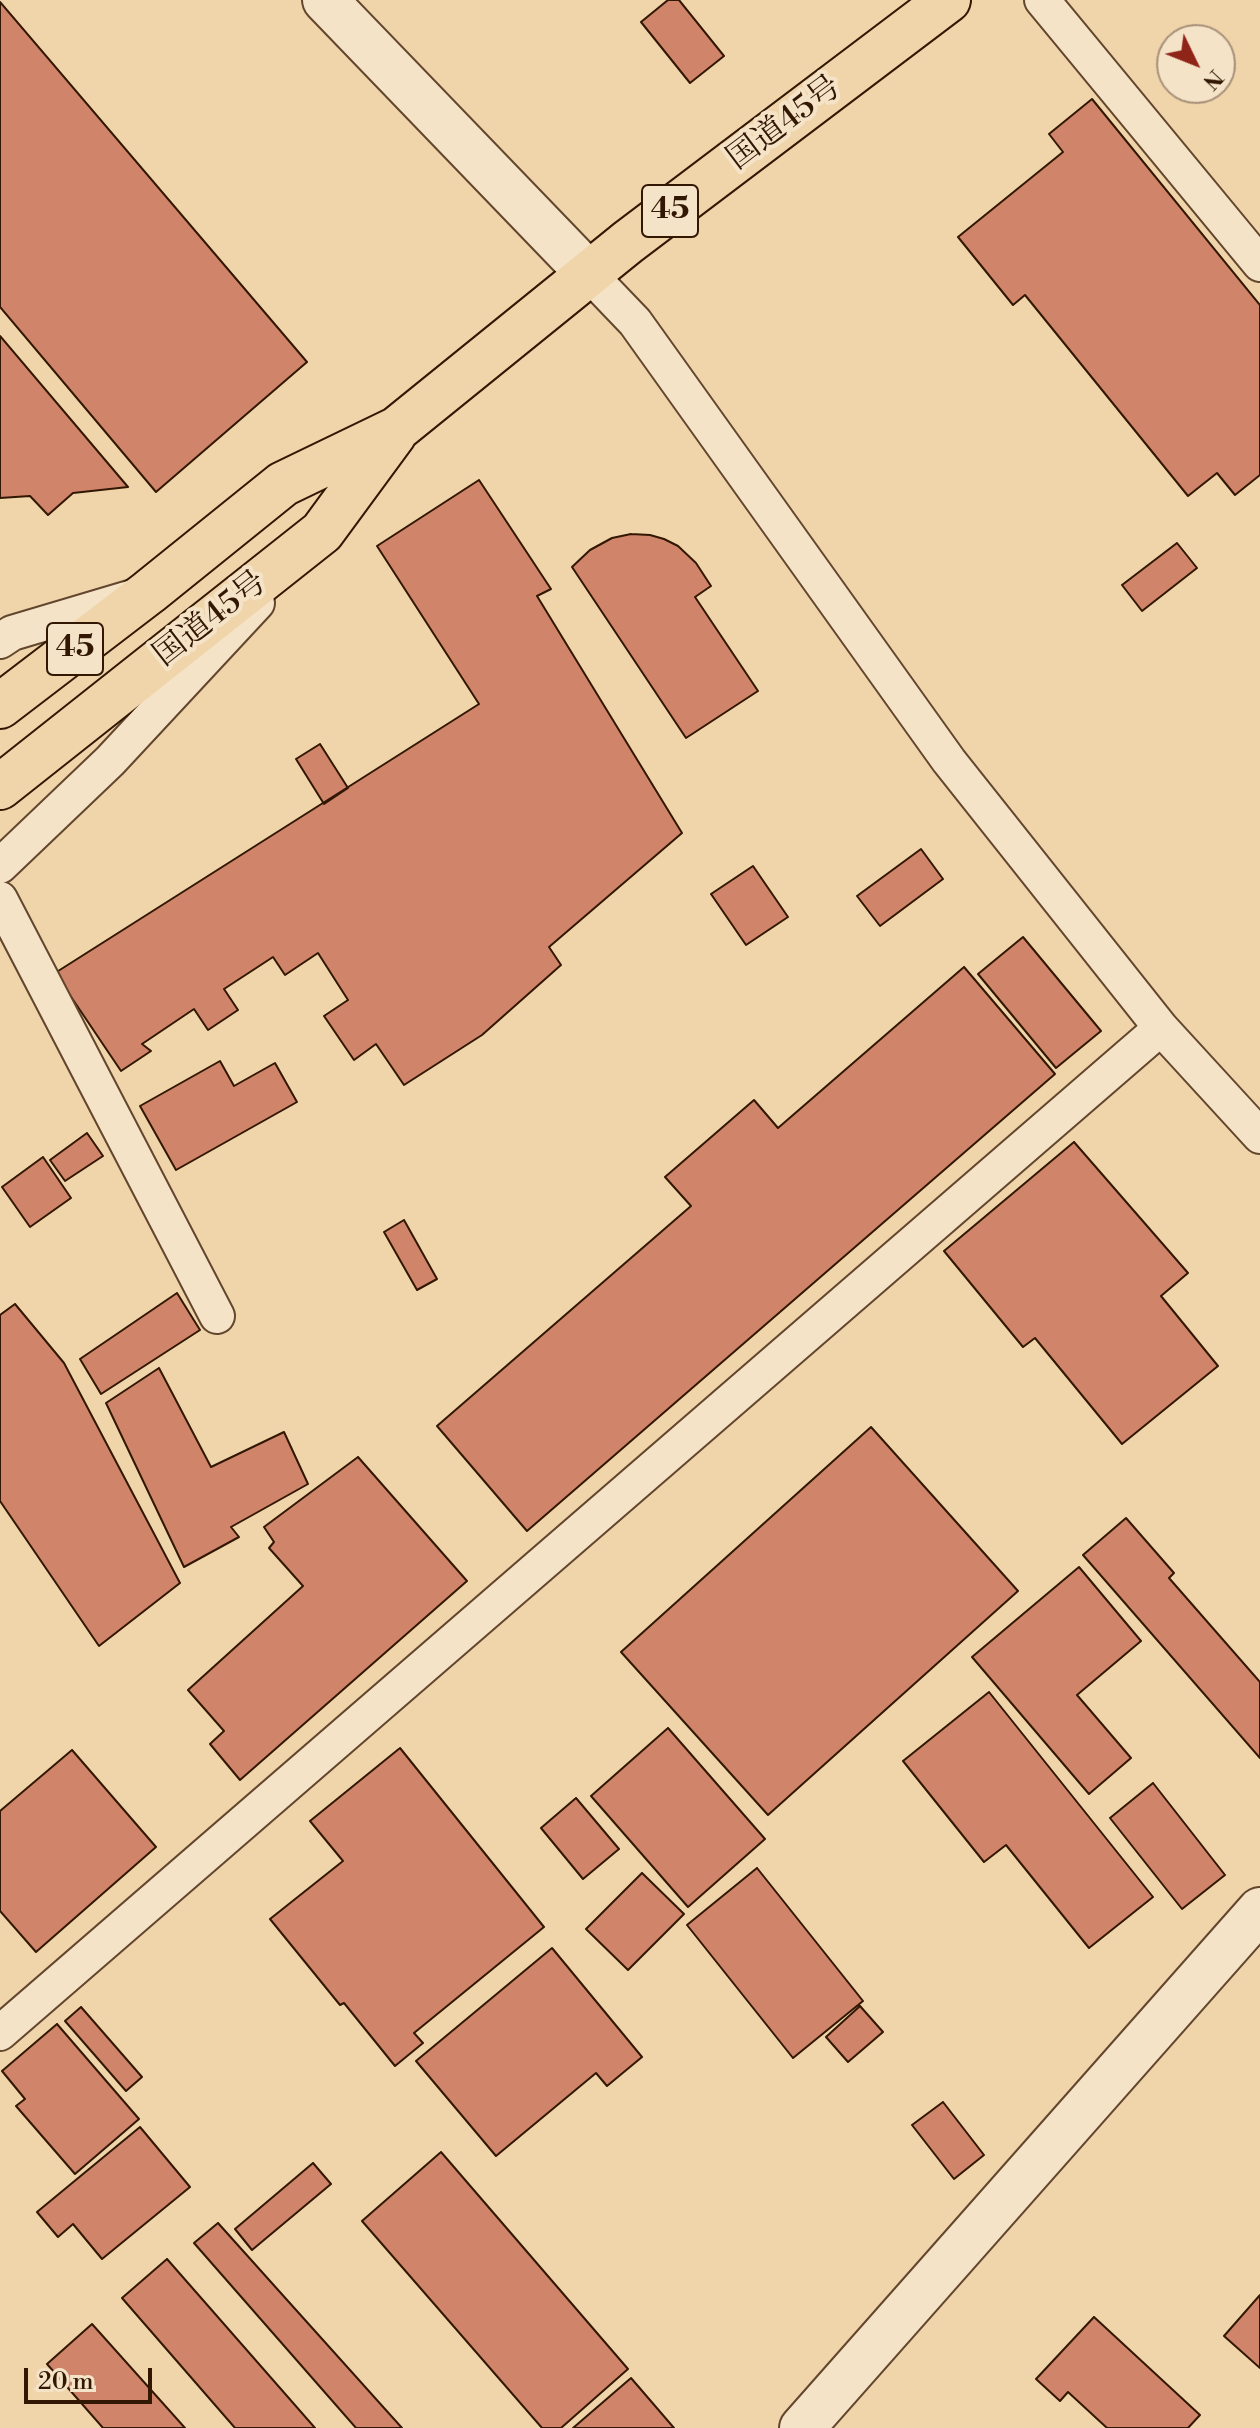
<!DOCTYPE html>
<meta charset="utf-8">
<style>
body{margin:0}
#map{position:relative;width:1260px;height:2428px;overflow:hidden;background:#f0d4aa;font-family:"Libre Bodoni",serif}
canvas{display:block}
.north{position:absolute;left:1156px;top:24px;width:80px;height:80px;box-sizing:border-box;background:#f5e3c8;border:2px solid #a79179;border-radius:50%;rotate:133deg;font-size:22px;font-weight:700;line-height:32px;text-align:center;color:#321703}
.north::after{content:'';display:block;margin:auto;width:28px;height:36px;background:#8f2418;clip-path:polygon(50% 0,100% 100%,50% 72%,0 100%)}
.scale{position:absolute;left:24px;top:2368px;width:128px;height:36px;box-sizing:border-box;border:4px solid #321703;border-top:0;padding-left:10px;font-size:24px;line-height:28px;white-space:nowrap;color:#321703;-webkit-text-stroke:6px #f5e3c8;paint-order:stroke}
</style>
<div id="map">
<canvas width="1260" height="2428"></canvas>
<div class="north">N</div>
<div class="scale">20 m</div>
</div>
<script>
const ctx = document.querySelector('canvas').getContext('2d');
ctx.lineJoin = 'round';
function fill(path, color) { ctx.fillStyle = color; ctx.fill(path, 'evenodd'); }
const toPath = rows => new Path2D(rows.map(r => 'M' + r).join(''));
function strokePath(path, color, width, dash) { ctx.strokeStyle = color; ctx.lineWidth = width; ctx.lineCap = dash ? 'butt' : 'round'; ctx.setLineDash(dash || []); ctx.stroke(path); }
function write(font, color, halo, rows, align = 'center') {
  ctx.font = font + ' "Libre Bodoni","Noto Serif JP",serif'; ctx.lineWidth = 8; ctx.setLineDash([]); ctx.textBaseline = 'middle'; ctx.strokeStyle = halo; ctx.fillStyle = color; for (const [text, x, y, turn = 0] of rows) {
    ctx.save(); ctx.translate(x, y); ctx.rotate((+turn || 0) * Math.PI / 180); ctx.textAlign = isNaN(turn) ? turn : align; if (halo) ctx.strokeText(text, 0, 0); ctx.fillText(text, 0, 0); ctx.restore();
  }
}
const building = toPath([
 [668,0,679,0,724,56,690,83,641,22,668,0],
 [0,2,307,362,156,492,0,307,0,2],
 [1092,99,1260,305,1260,475,1235,495,1217,473,1188,496,1025,295,1013,305,958,237,1063,152,1049,134,1092,99],
 [0,336,128,487,73,493,48,515,30,496,0,498,0,336],
 [479,480,551,589,537,596,682,833,549,947,561,965,482,1035,404,1085,376,1044,354,1060,324,1016,348,1000,318,953,285,975,273,957,224,989,238,1010,208,1030,194,1009,142,1044,151,1051,121,1071,55,973,479,704,377,546,479,480],
 [631,534,650,535,664,539,678,546,696,563,711,586,695,597,758,691,686,738,572,567,590,550,612,538,631,534],
 [1177,543,1197,568,1142,611,1122,585,1177,543],
 [320,744,348,788,324,804,296,759,320,744],
 [921,849,943,879,880,926,857,896,921,849],
 [753,866,788,917,746,945,711,894,753,866],
 [1023,937,1101,1031,1056,1068,978,974,1023,937],
 [964,967,1055,1074,527,1531,437,1426,691,1206,665,1177,754,1100,778,1128,964,967],
 [220,1061,234,1086,275,1063,297,1102,176,1170,140,1106,220,1061],
 [87,1133,103,1156,65,1181,50,1160,87,1133],
 [1074,1142,1188,1273,1161,1296,1218,1366,1122,1444,1035,1338,1023,1347,944,1251,1074,1142],
 [43,1157,71,1198,30,1227,2,1187,43,1157],
 [404,1220,437,1279,417,1290,384,1232,404,1220],
 [177,1293,200,1330,101,1394,80,1359,177,1293],
 [15,1304,64,1363,180,1583,99,1646,0,1501,0,1315,15,1304],
 [159,1368,211,1467,284,1432,308,1484,231,1527,239,1537,184,1567,106,1403,159,1368],
 [871,1427,1018,1591,768,1815,621,1652,871,1427],
 [358,1457,467,1581,240,1780,210,1744,224,1731,188,1690,303,1586,269,1548,274,1542,264,1527,358,1457],
 [1126,1518,1174,1573,1169,1578,1260,1682,1260,1758,1083,1555,1126,1518],
 [1079,1567,1141,1641,1077,1695,1131,1758,1089,1794,972,1657,1079,1567],
 [989,1692,1153,1897,1089,1948,1006,1845,984,1862,903,1761,989,1692],
 [668,1728,765,1839,688,1907,591,1796,668,1728],
 [400,1748,544,1927,414,2033,423,2043,395,2066,344,2003,340,2005,270,1919,343,1861,310,1821,400,1748],
 [72,1750,156,1847,36,1952,0,1911,0,1811,72,1750],
 [1153,1783,1225,1875,1182,1909,1110,1818,1153,1783],
 [576,1798,619,1849,583,1879,541,1828,576,1798],
 [757,1868,863,2001,793,2058,687,1925,757,1868],
 [642,1873,684,1914,628,1970,586,1929,642,1873],
 [552,1948,642,2057,607,2086,596,2073,496,2156,416,2061,552,1948],
 [860,2006,883,2032,848,2062,826,2037,860,2006],
 [81,2007,142,2077,126,2091,65,2021,81,2007],
 [57,2024,139,2119,75,2174,16,2106,25,2099,2,2071,57,2024],
 [943,2102,984,2155,954,2179,912,2125,943,2102],
 [140,2127,190,2187,102,2259,73,2224,58,2237,37,2212,140,2127],
 [441,2152,628,2369,561,2428,542,2428,362,2221,441,2152],
 [313,2163,331,2184,252,2250,235,2229,313,2163],
 [218,2223,279,2291,402,2428,356,2428,194,2243,218,2223],
 [167,2259,315,2428,235,2428,122,2298,167,2259],
 [1260,2295,1260,2368,1224,2336,1260,2295],
 [1094,2317,1200,2415,1188,2428,1107,2428,1068,2392,1060,2401,1036,2379,1094,2317],
 [92,2324,185,2428,103,2428,47,2364,92,2324],
 [631,2378,674,2428,573,2428,631,2378]
]);
const minor = toPath([
 [1042,0,1260,264],
 [589,274,635,322,949,761,1161,1028,1260,1136],
 [0,641,12,633,133,597],
 [0,866,110,761,257,603],
 [0,899,217,1316],
 [0,2033,1161,1028]
]);
const tertiary = toPath([
 [325,0,589,274],
 [802,2428,1260,1910]
]);
const trunk = toPath([
 [0,706,149,592,283,484,397,429,628,242,948,0],
 [0,787,322,532,394,434]
]);
const shields = [
 [670,211,56],
 [75,649,56]
];
const shieldNames = [
 ["45",670,211],
 ["45",75,649]
];
const streetNames = [
 ["国道45号",785,124,-37],
 ["国道45号",211,620,-38]
];
fill(building, '#d0856a');
strokePath(building, '#321703', 2);
strokePath(minor, '#62462d', 38);
strokePath(tertiary, '#62462d', 48);
strokePath(trunk, '#321703', 48);
strokePath(minor, '#f5e3c8', 34);
strokePath(tertiary, '#f5e3c8', 44);
strokePath(trunk, '#f0d4aa', 44);
for (const [x, y, w] of shields) { const box = new Path2D(); box.roundRect(x - w / 2, y - 26, w, 52, 6); ctx.fillStyle = '#f5e3c8'; ctx.fill(box); strokePath(box, '#321703', 2); }
write('bold 30px', '#321703', null, shieldNames);
write('32px', '#321703', '#f5e3c8', streetNames);
</script>
